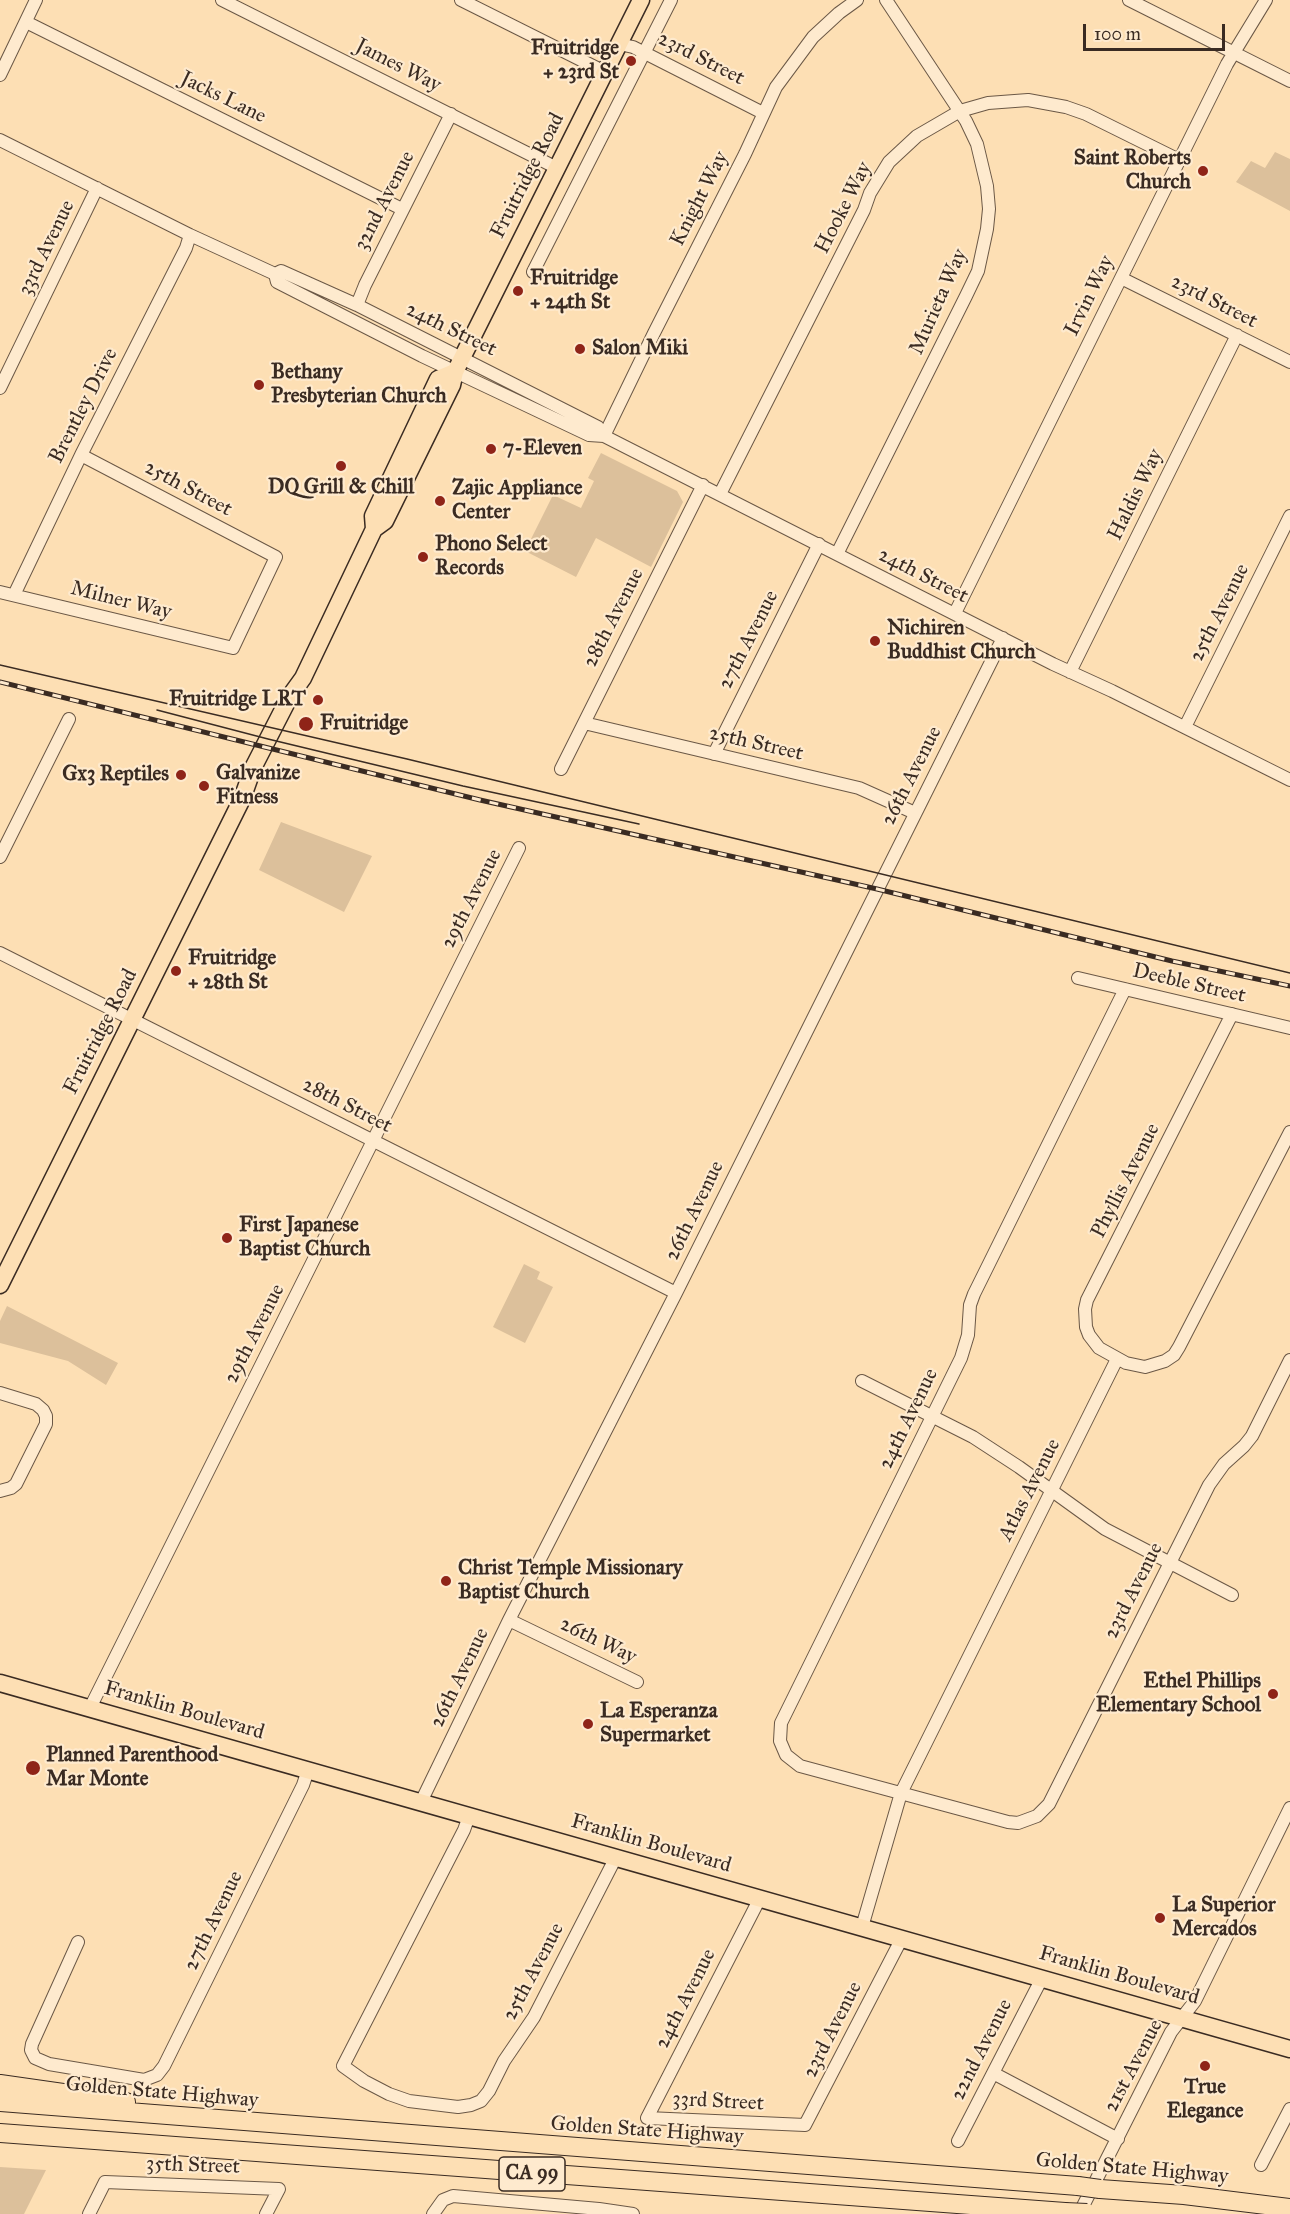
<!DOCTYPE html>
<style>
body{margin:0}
#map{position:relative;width:1290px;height:2214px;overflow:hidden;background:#fddfb4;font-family:"IM FELL Great Primer",serif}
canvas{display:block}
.scale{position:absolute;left:1083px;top:24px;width:142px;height:27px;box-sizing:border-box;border:3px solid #3a2b22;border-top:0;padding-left:8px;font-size:18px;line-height:21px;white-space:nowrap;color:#3a2b22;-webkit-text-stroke:4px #feeace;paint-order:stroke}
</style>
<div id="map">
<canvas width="1290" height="2214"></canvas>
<div class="scale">100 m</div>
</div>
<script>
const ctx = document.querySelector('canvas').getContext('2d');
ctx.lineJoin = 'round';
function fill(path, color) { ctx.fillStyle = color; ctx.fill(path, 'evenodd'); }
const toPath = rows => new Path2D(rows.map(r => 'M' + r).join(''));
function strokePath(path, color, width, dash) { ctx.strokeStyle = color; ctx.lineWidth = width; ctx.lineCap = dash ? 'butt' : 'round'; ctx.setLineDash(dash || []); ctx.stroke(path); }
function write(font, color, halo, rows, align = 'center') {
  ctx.font = font + ' "IM FELL Great Primer",serif'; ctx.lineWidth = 4.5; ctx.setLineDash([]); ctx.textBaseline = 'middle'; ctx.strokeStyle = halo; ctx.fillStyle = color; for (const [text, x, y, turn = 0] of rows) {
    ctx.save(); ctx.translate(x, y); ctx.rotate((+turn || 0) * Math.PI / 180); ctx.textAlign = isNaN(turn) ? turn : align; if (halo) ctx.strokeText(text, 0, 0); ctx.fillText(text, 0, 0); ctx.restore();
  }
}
const green = toPath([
 [1275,152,1290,159,1290,211,1236,182,1251,161,1265,168],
 [601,453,677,491,683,502,651,567,596,538,576,577,525,551,553,495,581,508,594,481,588,478],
 [281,822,372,856,344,912,259,870],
 [524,1264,540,1272,537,1279,553,1287,525,1343,493,1327],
 [7,1306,118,1363,106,1385,68,1361,0,1343,0,1321],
 [0,2167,46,2170,24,2214,0,2214]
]);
const minor = toPath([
 [222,0,557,168],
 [461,0,605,72],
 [1129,0,1290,81],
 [26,22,402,209],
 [619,44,633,47,763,113],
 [0,75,36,0],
 [0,140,190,235,275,274,281,271,357,305,598,427,604,436],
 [533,272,671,0],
 [275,274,277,282,422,356,589,435,604,436,1053,664,1112,691,1290,780],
 [1121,278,1290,362],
 [357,305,365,285,451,114],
 [0,388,97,188],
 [604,436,654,333,745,154,776,87,813,37,839,13,857,0],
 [720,494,864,210,870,193,889,162,917,136,960,111,988,103,1028,100,1066,107,1086,114,1179,160],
 [837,554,966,296,978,271,987,229,989,209,987,186,977,144,966,121,886,0],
 [0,592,233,648,276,557,81,455],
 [14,595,81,455,186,248,190,235],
 [955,613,1227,64,1266,0],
 [1070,672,1237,335],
 [584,723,859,788,915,813],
 [1185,727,1290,516],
 [714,754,819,544],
 [561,769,703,485],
 [0,857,69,719],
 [0,953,676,1293],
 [1078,978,1290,1028],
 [1125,989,974,1294,970,1305,968,1335,961,1358,781,1723,780,1741,786,1755,800,1766,1008,1822,1018,1823,1037,1816,1049,1804,1209,1485,1224,1464,1244,1446,1252,1436,1290,1360],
 [1232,1014,1087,1300,1085,1309,1086,1327,1089,1335,1099,1348,1126,1363,1145,1367,1165,1361,1174,1355,1179,1347,1290,1132],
 [862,1381,973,1437,1019,1467,1105,1529,1232,1595],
 [0,1393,36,1404,43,1410,46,1416,46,1424,16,1484,11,1488,0,1491],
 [509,1620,637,1682],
 [90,1708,519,848],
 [421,1802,509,1620,676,1293,1003,638],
 [469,1816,464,1830,343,2066,364,2081,389,2094,409,2101,458,2107,471,2105,481,2101,489,2091,504,2061,534,2017,616,1857],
 [760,1898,647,2118,805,2125,902,1938],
 [862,1927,901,1793,1117,1359],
 [78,1942,32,2044,31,2050,35,2058,49,2064,144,2080,157,2075,164,2066,303,1785,308,1770],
 [993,2073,1118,2139],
 [958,2141,1042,1978],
 [1261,2165,1290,2109],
 [89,2214,105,2182,279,2189,266,2214],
 [433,2214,443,2200,453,2196,599,2209,633,2214],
 [1079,2214,1171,2032,1195,2001,1290,1808]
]);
const major = toPath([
 [374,529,373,516,438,379,455,372],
 [0,1285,242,799,253,768,290,696,303,678,374,529,385,521,452,385,455,372,641,0],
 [0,1683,1290,2049]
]);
const highway = toPath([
 [0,2084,126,2102],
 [0,2102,1078,2186],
 [0,2133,1065,2212],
 [1100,2189,1184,2195,1290,2208]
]);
const tram = toPath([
 [0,665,407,759,1290,973],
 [157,710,268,739,463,786,639,824]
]);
const rail = toPath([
 [0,682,480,800,877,889,1172,961,1290,986]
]);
const highwayBridge = toPath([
 [1078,2186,1100,2189],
 [1065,2212,1087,2213]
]);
const markers = [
 [631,61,6,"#8f2418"],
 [1203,171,6,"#8f2418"],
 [518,291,6,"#8f2418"],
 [580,349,6,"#8f2418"],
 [259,385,6,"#8f2418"],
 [491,449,6,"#8f2418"],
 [341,466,6,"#8f2418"],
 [440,501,6,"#8f2418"],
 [423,557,6,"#8f2418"],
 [875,641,6,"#8f2418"],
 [318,700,6,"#8f2418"],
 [306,724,8,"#8f2418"],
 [181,775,6,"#8f2418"],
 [204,786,6,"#8f2418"],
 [176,971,6,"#8f2418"],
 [227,1238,6,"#8f2418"],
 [446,1581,6,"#8f2418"],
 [1273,1694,6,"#8f2418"],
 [588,1724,6,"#8f2418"],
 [33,1768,8,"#8f2418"],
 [1160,1918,6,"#8f2418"],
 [1205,2066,6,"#8f2418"]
];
const shields = [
 [532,2174,66]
];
const shieldNames = [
 ["CA 99",532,2174]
];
const poiNames = [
 ["Fruitridge",619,49,"right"],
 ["+ 23rd St",619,73,"right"],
 ["Saint Roberts",1191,159,"right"],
 ["Church",1191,183,"right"],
 ["Fruitridge",530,279],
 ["+ 24th St",530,303],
 ["Salon Miki",592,349],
 ["Bethany",271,373],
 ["Presbyterian Church",271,397],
 ["7-Eleven",503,449],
 ["DQ Grill & Chill",341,488,"center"],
 ["Zajic Appliance",452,489],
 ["Center",452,513],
 ["Phono Select",435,545],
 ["Records",435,569],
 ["Nichiren",887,629],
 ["Buddhist Church",887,653],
 ["Fruitridge LRT",306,700,"right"],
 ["Fruitridge",320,724],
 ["Galvanize",216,774],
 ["Fitness",216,798],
 ["Gx3 Reptiles",169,775,"right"],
 ["Fruitridge",188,959],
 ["+ 28th St",188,983],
 ["First Japanese",239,1226],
 ["Baptist Church",239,1250],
 ["Christ Temple Missionary",458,1569],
 ["Baptist Church",458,1593],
 ["Ethel Phillips",1261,1682,"right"],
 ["Elementary School",1261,1706,"right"],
 ["La Esperanza",600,1712],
 ["Supermarket",600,1736],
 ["Planned Parenthood",46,1756],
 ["Mar Monte",46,1780],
 ["La Superior",1172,1906],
 ["Mercados",1172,1930],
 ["True",1205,2088,"center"],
 ["Elegance",1205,2112,"center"]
];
const streetNames = [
 ["23rd Street",701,59,27],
 ["James Way",398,66,27],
 ["Jacks Lane",223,98,26],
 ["Fruitridge Road",528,176,-63],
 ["Knight Way",700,199,-63],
 ["32nd Avenue",385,201,-63],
 ["Hooke Way",844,208,-63],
 ["33rd Avenue",47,248,-64],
 ["Irvin Way",1090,296,-64],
 ["Murieta Way",939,302,-66],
 ["23rd Street",1214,302,27],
 ["24th Street",451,330,26],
 ["Brentley Drive",84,406,-63],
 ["25th Street",188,489,28],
 ["Haldis Way",1136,495,-64],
 ["24th Street",923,576,27],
 ["Milner Way",121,601,14],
 ["25th Avenue",1220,613,-63],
 ["28th Avenue",614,618,-63],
 ["27th Avenue",749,640,-63],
 ["25th Street",756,744,13],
 ["26th Avenue",912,776,-63],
 ["29th Avenue",472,899,-63],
 ["Deeble Street",1189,984,13],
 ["Fruitridge Road",101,1032,-63],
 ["28th Street",347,1106,27],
 ["Phyllis Avenue",1126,1181,-63],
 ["26th Avenue",695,1211,-64],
 ["29th Avenue",255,1334,-63],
 ["24th Avenue",909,1419,-64],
 ["Atlas Avenue",1030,1490,-63],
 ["23rd Avenue",1134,1591,-63],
 ["26th Way",598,1641,26],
 ["26th Avenue",460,1678,-64],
 ["Franklin Boulevard",184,1711,16],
 ["Franklin Boulevard",651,1844,16],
 ["27th Avenue",214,1921,-64],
 ["25th Avenue",534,1972,-62],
 ["Franklin Boulevard",1119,1976,16],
 ["24th Avenue",686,1999,-63],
 ["23rd Avenue",833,2030,-63],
 ["22nd Avenue",982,2050,-63],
 ["21st Avenue",1134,2066,-62],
 ["Golden State Highway",162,2093,5],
 ["33rd Street",718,2102,3],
 ["Golden State Highway",647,2131,4],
 ["35th Street",193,2166,2],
 ["Golden State Highway",1132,2169,5]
];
fill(green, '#dcc09b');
strokePath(minor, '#6b5846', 14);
strokePath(major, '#3a2b22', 19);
strokePath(highway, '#3a2b22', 20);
strokePath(minor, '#feeace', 12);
strokePath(major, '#fddfb4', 16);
strokePath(highway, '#fddfb4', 18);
strokePath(tram, '#3a2b22', 1.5);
strokePath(rail, '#3a2b22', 5);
strokePath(rail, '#feeace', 3, [9]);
strokePath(highwayBridge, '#3a2b22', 20, []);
strokePath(highwayBridge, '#fddfb4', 18);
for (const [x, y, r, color] of markers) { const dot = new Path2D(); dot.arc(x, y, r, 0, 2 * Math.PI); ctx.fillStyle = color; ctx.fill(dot); strokePath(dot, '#feeace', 2); }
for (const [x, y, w] of shields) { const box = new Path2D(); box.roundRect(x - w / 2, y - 17, w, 34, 4.5); ctx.fillStyle = '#feeace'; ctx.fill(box); strokePath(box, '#3a2b22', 1.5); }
write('bold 20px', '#3a2b22', null, shieldNames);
write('bold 21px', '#3a2b22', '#feeace', poiNames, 'left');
write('21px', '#3a2b22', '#feeace', streetNames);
</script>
